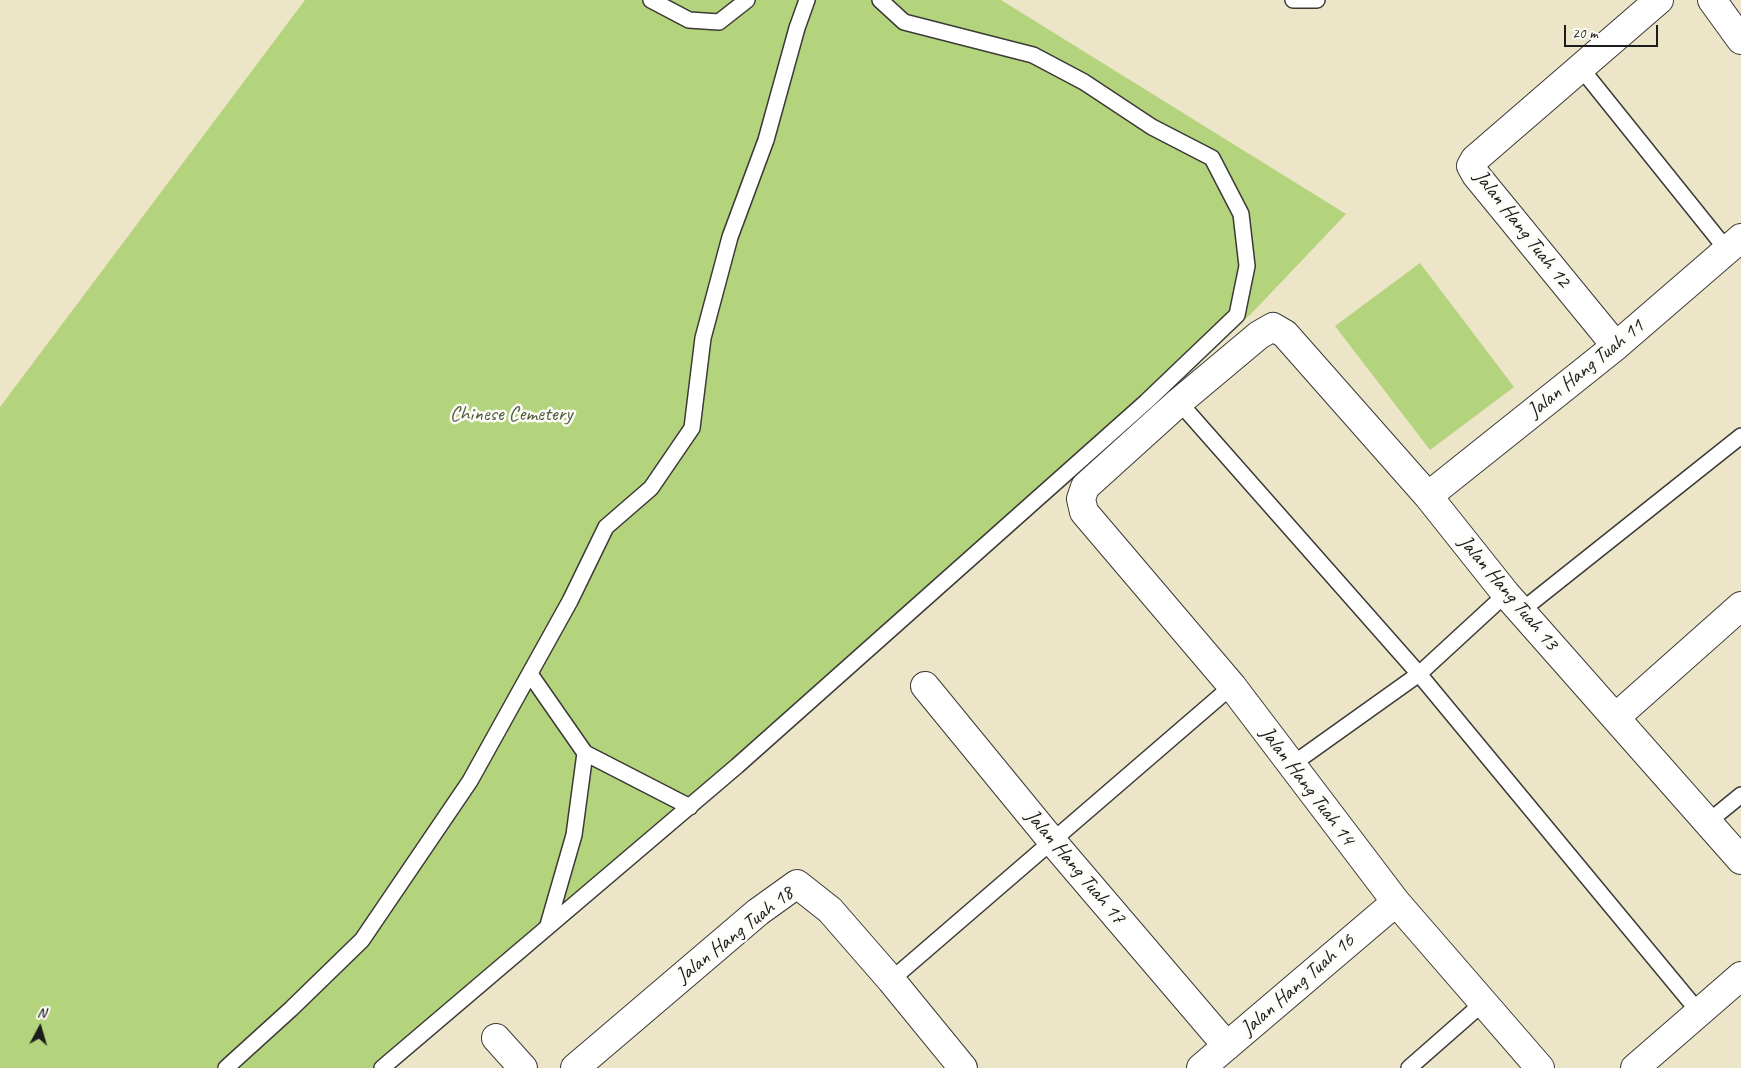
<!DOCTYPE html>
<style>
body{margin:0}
#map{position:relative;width:1741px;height:1068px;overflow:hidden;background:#ede5c7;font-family:Caveat,sans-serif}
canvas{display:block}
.north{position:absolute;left:15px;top:1003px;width:50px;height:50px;-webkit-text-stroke:4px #fdfcf7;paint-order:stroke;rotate:6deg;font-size:14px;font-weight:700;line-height:20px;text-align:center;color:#1c1c1c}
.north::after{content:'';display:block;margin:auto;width:18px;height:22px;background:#1c1c1c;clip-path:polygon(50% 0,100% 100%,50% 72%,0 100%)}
.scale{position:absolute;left:1564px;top:25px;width:94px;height:22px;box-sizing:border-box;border:2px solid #1c1c1c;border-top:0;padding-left:6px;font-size:15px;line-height:18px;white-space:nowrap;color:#1c1c1c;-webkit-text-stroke:4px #fdfcf7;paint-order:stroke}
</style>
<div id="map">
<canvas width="1741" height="1068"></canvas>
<div class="north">N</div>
<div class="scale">20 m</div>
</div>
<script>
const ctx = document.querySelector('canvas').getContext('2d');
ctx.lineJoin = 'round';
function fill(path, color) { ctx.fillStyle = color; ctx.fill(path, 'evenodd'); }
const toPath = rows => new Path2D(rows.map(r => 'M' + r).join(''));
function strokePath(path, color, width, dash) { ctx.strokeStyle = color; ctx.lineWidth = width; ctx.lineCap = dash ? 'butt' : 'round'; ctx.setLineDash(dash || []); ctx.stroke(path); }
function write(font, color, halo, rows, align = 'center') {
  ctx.font = font + ' Caveat,sans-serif'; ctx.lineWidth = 5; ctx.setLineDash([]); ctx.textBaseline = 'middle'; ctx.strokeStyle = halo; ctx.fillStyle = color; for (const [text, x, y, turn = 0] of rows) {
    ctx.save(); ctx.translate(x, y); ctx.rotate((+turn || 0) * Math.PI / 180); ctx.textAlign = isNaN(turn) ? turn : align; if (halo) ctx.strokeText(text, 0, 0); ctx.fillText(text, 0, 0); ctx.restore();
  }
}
const green = toPath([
 [305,0,1001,0,1346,214,1251,314,391,1068,0,1068,0,407],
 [1420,263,1514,387,1430,450,1335,326]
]);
const lane = toPath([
 [651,0,689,20,719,22,747,0],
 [1293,0,1317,0],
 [1580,67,1727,250],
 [1179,402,1419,674,1698,1011],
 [1521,611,1741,436],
 [530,674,585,753,690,807],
 [1290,766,1419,674,1506,594],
 [1708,822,1741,795],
 [548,925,574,835,585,753],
 [891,980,1232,686],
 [226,1068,291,1009,362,940,470,781,570,601,606,527,651,488,692,428,703,338,730,237,766,140,797,28,807,0],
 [382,1068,737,766,1146,402,1237,315,1247,266,1241,214,1212,158,1152,127,1084,82,1033,55,904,22,880,0],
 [1409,1068,1483,1003]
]);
const street = toPath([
 [1712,0,1741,40],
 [1616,346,1476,175,1471,166,1475,159,1659,0],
 [1428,496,1616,346,1741,238],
 [925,686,1052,841,1227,1046],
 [1616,717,1741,606],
 [496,1038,523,1068],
 [575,1068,758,912,797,884,830,910,891,980,963,1068],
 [1201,1068,1396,902],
 [1540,1068,1396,902,1232,686,1084,512,1081,499,1085,487,1179,402,1259,335,1273,327,1285,334,1428,496,1506,594,1741,860],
 [1635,1068,1741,976]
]);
const streetNames = [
 ["Jalan Hang Tuah 12",1522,229,52],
 ["Jalan Hang Tuah 11",1586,369,-39],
 ["Jalan Hang Tuah 13",1508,593,50],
 ["Jalan Hang Tuah 14",1307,786,53],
 ["Jalan Hang Tuah 17",1075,867,50],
 ["Jalan Hang Tuah 18",735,935,-38],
 ["Jalan Hang Tuah 16",1298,985,-41]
];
const parkNames = [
 ["Chinese Cemetery",511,414]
];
fill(green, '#b3d47c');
strokePath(lane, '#3b3a36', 18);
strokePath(street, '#3b3a36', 30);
strokePath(lane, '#fff', 15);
strokePath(street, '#fff', 28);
write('21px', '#1c1c1c', '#fdfcf7', streetNames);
write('21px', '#515c3e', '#fdfcf7', parkNames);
</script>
